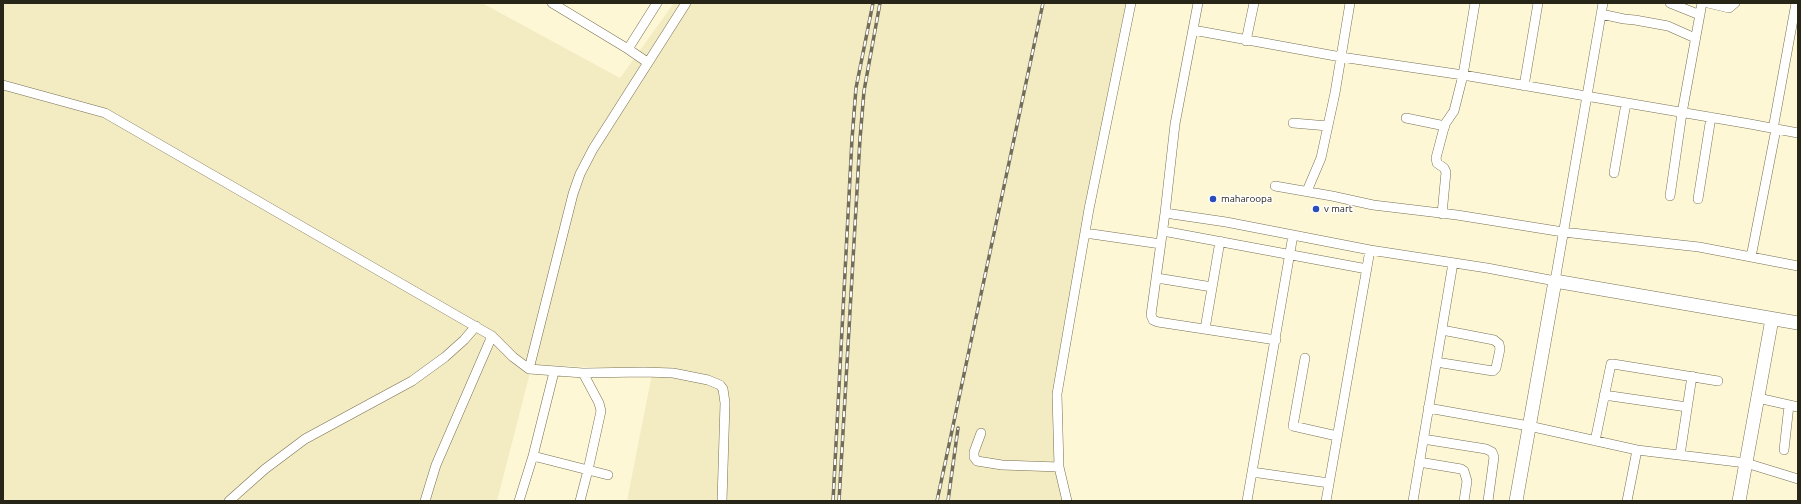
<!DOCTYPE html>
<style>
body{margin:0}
#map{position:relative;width:1801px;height:504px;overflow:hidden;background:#fef7d6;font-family:Ubuntu,sans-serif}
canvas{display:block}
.frame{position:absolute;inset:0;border:4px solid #272418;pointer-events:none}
</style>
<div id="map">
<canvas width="1801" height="504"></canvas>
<div class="frame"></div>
</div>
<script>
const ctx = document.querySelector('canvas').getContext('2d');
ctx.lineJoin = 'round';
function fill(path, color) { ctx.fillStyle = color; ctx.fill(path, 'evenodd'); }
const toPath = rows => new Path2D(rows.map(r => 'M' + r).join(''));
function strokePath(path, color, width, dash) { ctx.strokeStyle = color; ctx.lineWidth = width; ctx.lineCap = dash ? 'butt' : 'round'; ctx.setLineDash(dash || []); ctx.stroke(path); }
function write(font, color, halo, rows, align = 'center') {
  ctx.font = font + ' Ubuntu,sans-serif'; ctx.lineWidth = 3; ctx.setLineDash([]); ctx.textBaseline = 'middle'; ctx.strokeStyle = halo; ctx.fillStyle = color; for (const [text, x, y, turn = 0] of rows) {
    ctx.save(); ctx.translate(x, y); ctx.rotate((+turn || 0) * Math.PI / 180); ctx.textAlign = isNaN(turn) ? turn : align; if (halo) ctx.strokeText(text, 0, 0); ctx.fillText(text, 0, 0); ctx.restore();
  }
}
const built = toPath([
 [3,3,482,3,620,78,674,3,1135,3,1058,375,1062,481,1069,501,627,501,653,369,532,365,497,501,3,501]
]);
const street = toPath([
 [552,3,628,49,647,62],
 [1198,3,1175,124,1165,213,1226,222,1370,250,1487,268,1555,281,1603,3],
 [1670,3,1700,15],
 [1708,3,1729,8,1735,3],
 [1601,14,1624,19,1635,20,1668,26,1695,38],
 [1193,30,1341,57,1463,75,1750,124,1798,133],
 [1246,41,1254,3],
 [628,49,657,3],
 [3,85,105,113,492,336,436,465,425,501],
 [1524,86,1538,3],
 [1406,118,1445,126],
 [1293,123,1328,126],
 [1773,129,1796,3],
 [1614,173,1626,103],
 [1275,186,1332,196,1373,205,1457,215,1563,232,1699,247,1798,266],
 [1307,191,1321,158,1335,93,1350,3],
 [1670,196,1682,113,1702,3],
 [1698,199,1711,117],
 [1165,213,1151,315,1153,320,1158,322,1276,340],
 [1442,214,1446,172,1444,168,1437,163,1436,158,1445,124,1454,111,1463,75,1475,3],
 [1163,231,1367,269],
 [1085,233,1161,244],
 [1751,257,1776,129],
 [1157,278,1212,287],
 [1205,329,1220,241],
 [492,336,513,357,529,369,573,194,580,174,593,149,686,3],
 [1305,358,1293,426,1337,436],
 [1436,362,1493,371,1496,368,1500,349,1499,344,1494,340,1442,330],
 [529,369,583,373,644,372,673,373,708,380,720,385,723,389,725,403,722,501],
 [583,373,599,403,601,411,588,470,608,475],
 [1604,395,1687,407],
 [1758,398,1798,407],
 [1428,408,1529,426,1637,450,1746,463,1798,479],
 [981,433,974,452,974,457,977,461,1002,465,1059,467],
 [1423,439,1486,449,1492,452,1494,457,1488,501],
 [1595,441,1611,364,1613,364,1718,381],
 [1784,450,1789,405],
 [1680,455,1692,376],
 [533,456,588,470,580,501],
 [1419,462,1461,469,1464,471,1467,481,1464,501],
 [1252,472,1329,483],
 [229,501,265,469,305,439,412,381,445,357,464,340,476,326],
 [519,501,533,456,554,372],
 [1067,501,1059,467,1057,394,1089,209,1131,3],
 [1247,501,1293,235],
 [1326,501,1370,250],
 [1413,501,1453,263],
 [1627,501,1637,450]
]);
const secondary = toPath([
 [1516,501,1555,281,1798,323],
 [1739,501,1772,319]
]);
const rail = toPath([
 [833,501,852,139,856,88,873,3],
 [839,501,860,139,864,91,880,3],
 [937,501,1043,3],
 [948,501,958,428]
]);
const markers = [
 [1213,199,4,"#2a4cbc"],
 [1316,209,4,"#2a4cbc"]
];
const poiNames = [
 ["maharoopa",1221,199],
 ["v mart",1324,209]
];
fill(built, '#f3ebc2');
strokePath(street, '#767052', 10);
strokePath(secondary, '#767052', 14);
strokePath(street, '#fff', 9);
strokePath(secondary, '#fff', 13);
strokePath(rail, '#726d5a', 3.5);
strokePath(rail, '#fff', 2, [6]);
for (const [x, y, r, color] of markers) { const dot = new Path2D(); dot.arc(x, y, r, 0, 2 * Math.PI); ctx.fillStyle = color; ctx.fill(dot); strokePath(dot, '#fff', 1.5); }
write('10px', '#272418', '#fff', poiNames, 'left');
</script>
